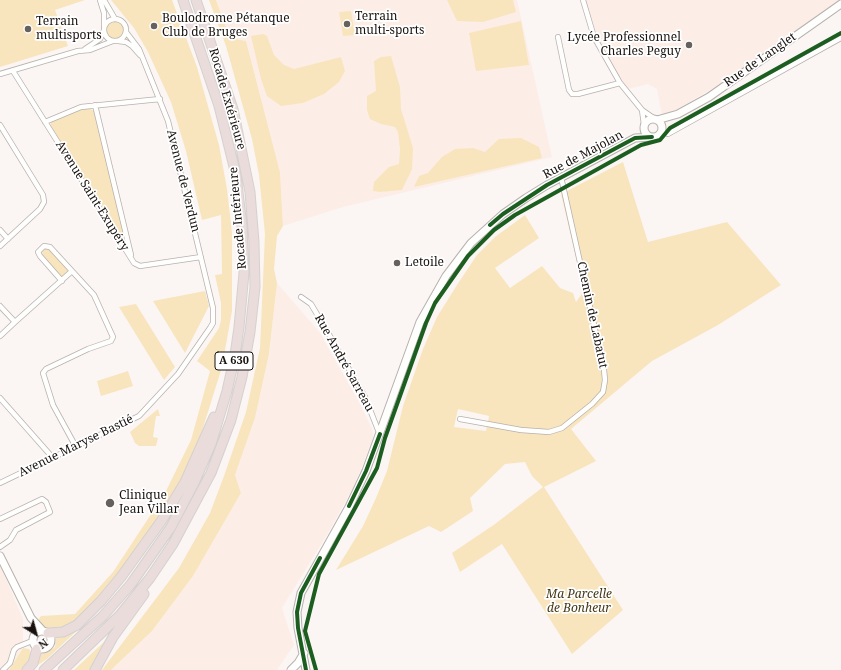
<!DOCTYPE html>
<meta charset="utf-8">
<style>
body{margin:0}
#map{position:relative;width:841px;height:670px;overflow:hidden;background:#fbf6f4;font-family:"Noto Serif",serif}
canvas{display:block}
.north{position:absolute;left:16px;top:614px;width:40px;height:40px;-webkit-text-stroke:3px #fff;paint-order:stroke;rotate:143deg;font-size:11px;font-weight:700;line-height:16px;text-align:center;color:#18110e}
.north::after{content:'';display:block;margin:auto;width:14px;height:18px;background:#18110e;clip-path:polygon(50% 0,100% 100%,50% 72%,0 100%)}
</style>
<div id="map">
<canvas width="841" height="670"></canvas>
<div class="north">N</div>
</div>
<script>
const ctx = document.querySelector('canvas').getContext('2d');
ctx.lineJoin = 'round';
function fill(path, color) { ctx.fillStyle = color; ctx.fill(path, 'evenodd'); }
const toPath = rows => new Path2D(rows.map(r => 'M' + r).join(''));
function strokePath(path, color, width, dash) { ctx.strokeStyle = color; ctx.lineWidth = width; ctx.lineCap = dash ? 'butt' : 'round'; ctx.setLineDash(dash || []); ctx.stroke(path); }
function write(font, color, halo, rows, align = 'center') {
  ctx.font = font + ' "Noto Serif",serif'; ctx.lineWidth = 3.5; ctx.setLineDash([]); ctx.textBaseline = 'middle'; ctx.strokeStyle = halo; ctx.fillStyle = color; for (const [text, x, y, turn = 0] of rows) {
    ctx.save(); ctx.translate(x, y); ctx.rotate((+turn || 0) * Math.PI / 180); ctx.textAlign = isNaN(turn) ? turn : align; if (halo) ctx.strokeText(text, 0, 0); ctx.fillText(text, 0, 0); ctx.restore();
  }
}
const built = toPath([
 [216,0,517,0,552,157,343,207,283,226,280,172,246,41,230,38],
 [585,0,840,0,717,86,667,115,662,116,657,89,648,84,628,89,609,61,595,29],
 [277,283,320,333,360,404,372,429,373,438,354,486,328,533,282,608,294,645,277,670,111,670,152,631,193,576,241,493,235,475,255,418,269,354],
 [0,565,23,619,23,648,9,670,0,670]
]);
const green = toPath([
 [0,0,85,0,55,10,68,46,0,67],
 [111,0,172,0,197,67,219,145,227,189,232,233,232,311,222,367,197,447,182,478,162,513,135,552,108,588,82,617,71,625,59,629,47,629,38,625,38,620,41,616,75,614,113,572,165,493,191,440,210,371,197,361,219,328,221,320,221,303,215,275,222,274,221,215,202,220,186,151,171,102,148,52,134,28],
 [209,0,216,0,230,38,246,41,280,172,283,226,277,236,274,269,277,283,269,354,255,418,235,475,241,493,193,576,152,631,111,670,102,670,179,568,210,513,224,476,246,412,260,348,265,234,259,175,252,139,226,46],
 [447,0,513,0,516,12,483,22,457,21],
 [351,11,355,35,343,36,339,12],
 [521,21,529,65,476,71,469,33],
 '106 30a9 9 0 1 1 18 0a9 9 0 1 1-18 0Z',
 [263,34,267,36,274,55,284,65,294,69,341,57,345,71,339,82,324,94,303,103,281,106,267,96,261,79,251,36],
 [391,56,400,87,401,109,413,148,412,169,402,190,380,192,373,191,374,182,389,167,399,164,400,149,398,132,395,127,381,124,370,119,367,110,367,96,376,91,374,61,381,57],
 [89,108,94,111,124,233,122,237,50,125,52,121,73,112],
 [521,138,539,147,542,158,414,187,419,176,428,173,442,157,455,149,473,148,485,152,499,139],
 [623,162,648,242,727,222,781,285,718,325,652,361,571,429,596,461,544,487,623,610,572,654,502,544,460,572,452,553,495,524,543,487,532,476,525,462,505,464,470,498,473,511,441,532,429,526,336,570,363,526,376,498,387,471,403,406,423,349,437,317,457,285,477,255,495,237,525,215,539,238,495,268,510,288,542,266,560,288,573,293,576,302,584,291,561,194],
 [458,409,489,416,486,431,454,427],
 [46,248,50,249,68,270,64,277,61,277,42,254,43,250],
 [205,291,209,306,185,353,153,301],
 [136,304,175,367,164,380,119,307],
 [128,371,133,386,101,396,97,381],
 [158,409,160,416,156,416,153,437,158,438,156,446,139,446,135,443,130,432],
 [84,624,47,659,38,665,35,663,38,654,46,653,55,647,56,637,66,635],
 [106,640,95,660,92,670,74,670],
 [23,648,29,649,31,652,32,660,23,670,9,670]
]);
const street = toPath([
 [100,0,104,13,104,26],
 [104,0,115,19],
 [583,0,594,37,620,83,642,110],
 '104 30a11 11 0 1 1 22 0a11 11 0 1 1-22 0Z',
 [558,37,569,90,572,94,578,94,620,83],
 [118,41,126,42,132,46,140,55],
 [85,49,100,39,103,32],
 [13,71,134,263,140,266,201,257],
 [0,74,78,51,90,50,113,41],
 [95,105,131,255],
 [45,122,81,107,160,99],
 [0,125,43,195,44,202,40,209,0,246],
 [644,125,642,110,655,119],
 [661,131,668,134,841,38],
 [0,230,8,239],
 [62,281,40,256,38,252,44,246,50,247,94,295,113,337,111,341,88,349,46,369,43,373,53,405,76,447],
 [301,297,311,304,331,338,365,397,378,430,381,431],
 [0,306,15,322,72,271],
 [0,336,15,322],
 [0,398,53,458],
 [460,419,521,430,549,432,562,428,592,404,603,392,605,380,604,370,561,177],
 [0,483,139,416,178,374,210,328,213,323,213,308,168,121,139,49,126,32],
 [0,519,42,499,46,502,50,512,16,530,10,540,0,547],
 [3,670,10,663,14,650,17,647,32,641]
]);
const secondary = toPath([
 '644 128a9 9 0 1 1 18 0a9 9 0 1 1-18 0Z',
 [657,120,678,114,709,97,841,4],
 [0,556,31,618,43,631],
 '33 640a9 9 0 1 1 18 0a9 9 0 1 1-18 0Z',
 [291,670,298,663,304,653],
 [306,670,298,628,297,612,301,593,349,507,366,471,420,322,446,276,471,243,503,214,526,198,547,185,635,138,652,137]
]);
const highway = toPath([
 [48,633,63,632,77,625,101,601,121,577,162,520,185,482,214,417],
 [27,670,33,663,37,649],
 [44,670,103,616,131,584,171,527,194,483,211,444,227,391,235,355,239,327,244,273,242,226,236,175,219,106,183,0],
 [63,670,120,615,150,578,173,544,211,473,231,420,242,377,250,332,255,287,254,242,250,192,233,109,196,0],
 [95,670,113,637,144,594]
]);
const cycleway = toPath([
 [490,225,503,214,547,185,635,138,652,137],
 [349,506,366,471,380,434],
 [306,670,298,628,297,612,301,593,320,558],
 [316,670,305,631,319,574,377,468,385,438,426,323,435,303,468,256,494,230,515,215,641,145,660,140,670,128,841,33]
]);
const markers = [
 [347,24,4,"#67615e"],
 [154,26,4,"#67615e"],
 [28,29,4,"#67615e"],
 [689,45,4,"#67615e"],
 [397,263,4,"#67615e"],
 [110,503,5,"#67615e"]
];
const shields = [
 [234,361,38]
];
const shieldNames = [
 ["A 630",234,361]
];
const poiNames = [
 ["Terrain",355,17],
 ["multi-sports",355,31],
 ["Boulodrome Pétanque",162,19],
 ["Club de Bruges",162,33],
 ["Terrain",36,22],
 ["multisports",36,36],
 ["Lycée Professionnel",681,38,"right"],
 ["Charles Peguy",681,52,"right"],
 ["Letoile",405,263],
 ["Clinique",119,496],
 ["Jean Villar",119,510]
];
const streetNames = [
 ["Rue de Langlet",760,60,-35],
 ["Rocade Extérieure",227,99,74],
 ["Rue de Majolan",583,155,-28],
 ["Avenue de Verdun",183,181,76],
 ["Avenue Saint-Exupéry",92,196,58],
 ["Rocade Intérieure",238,218,-95],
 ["Chemin de Labatut",592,315,78],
 ["Rue André Sarreau",344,363,61],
 ["Avenue Maryse Bastié",76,446,-26]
];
const parkNames = [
 ["Ma Parcelle",579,595],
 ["de Bonheur",579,609]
];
fill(built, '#fceee6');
fill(green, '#f8e5be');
strokePath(street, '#b7b1af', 6);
strokePath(secondary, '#b7b1af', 9);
strokePath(highway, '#d4d1d0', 11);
strokePath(street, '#fefefd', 4.5);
strokePath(secondary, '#fefefd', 7);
strokePath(highway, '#eadcda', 9);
strokePath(cycleway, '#1b5e20', 4);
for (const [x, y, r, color] of markers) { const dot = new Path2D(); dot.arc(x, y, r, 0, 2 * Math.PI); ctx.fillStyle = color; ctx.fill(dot); strokePath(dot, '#fff', 1.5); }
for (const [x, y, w] of shields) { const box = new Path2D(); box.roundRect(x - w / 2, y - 9, w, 18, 3); ctx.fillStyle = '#fff'; ctx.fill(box); strokePath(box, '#18110e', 1); }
write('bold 11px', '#18110e', null, shieldNames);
write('12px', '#18110e', '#fff', poiNames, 'left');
write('12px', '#18110e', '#fff', streetNames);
write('italic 12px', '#443716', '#fff', parkNames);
</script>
